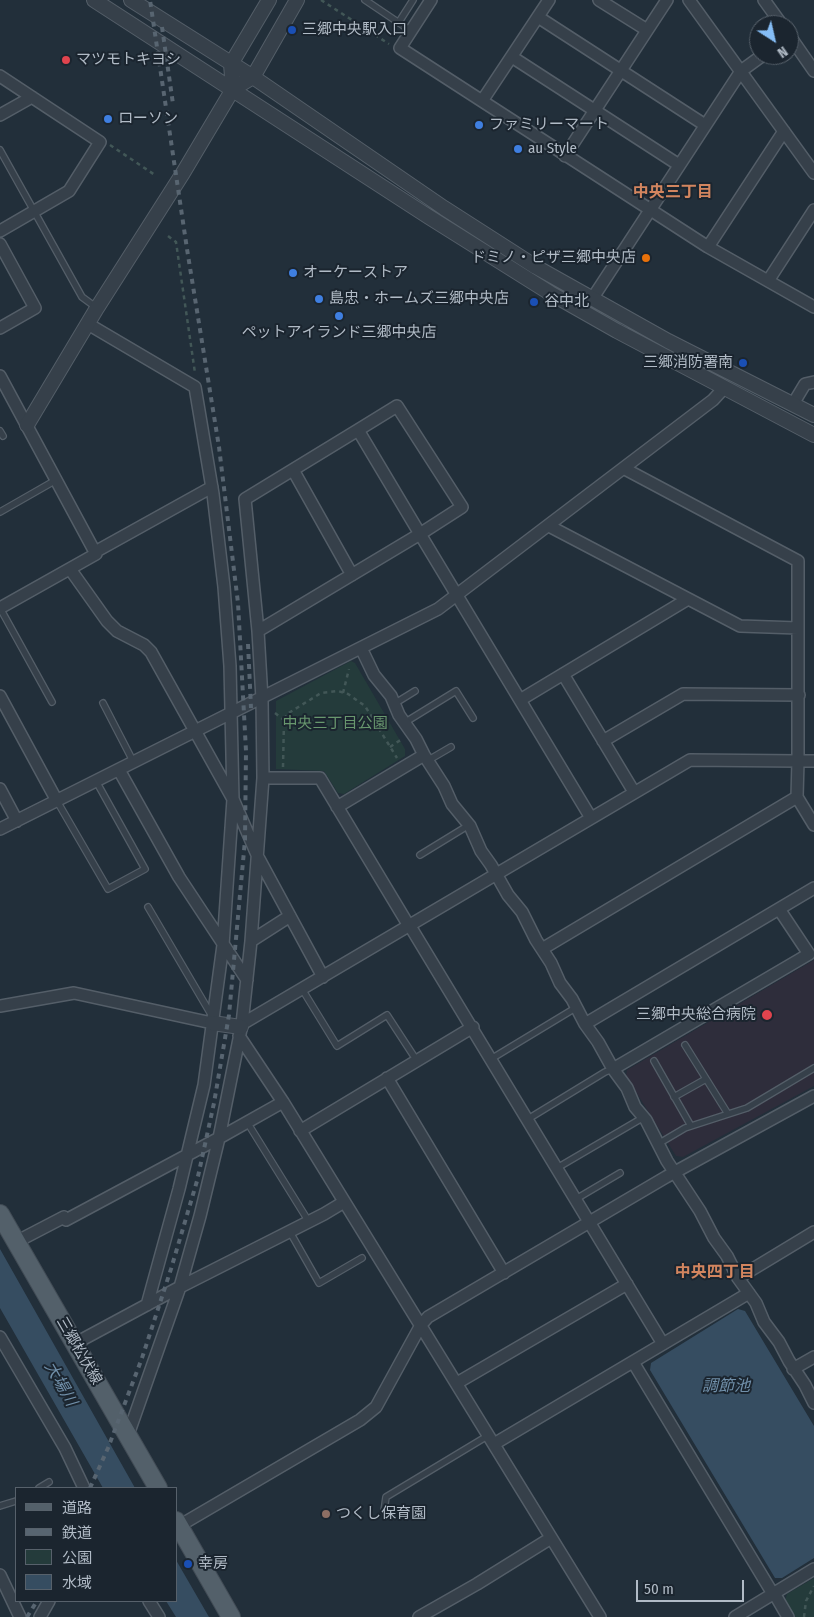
<!DOCTYPE html>
<meta charset="utf-8">
<style>
body{margin:0}
#map{position:relative;width:814px;height:1617px;overflow:hidden;background:#222f3a;font-family:"Fira Sans Condensed","Noto Sans JP",sans-serif}
canvas{display:block}
.legend{position:absolute;left:15px;top:1487px;width:162px;height:115px;box-sizing:border-box;background:#1b252f;border:1px solid #57616b;margin:0;padding:6px 9px;list-style:none;font-size:15px;color:#b1bbc6}
.legend li{display:flex;align-items:center;gap:10px;height:25px}
.legend b{width:25px;border:1px solid #57616b}
.north{position:absolute;left:749px;top:15px;width:50px;height:50px;box-sizing:border-box;background:#1b252f;border:1px solid #57616b;border-radius:50%;rotate:145deg;font-size:14px;font-weight:700;line-height:20px;text-align:center;color:#b1bbc6}
.north::after{content:'';display:block;margin:auto;width:18px;height:22px;background:#85bdf6;clip-path:polygon(50% 0,100% 100%,50% 72%,0 100%)}
.scale{position:absolute;left:636px;top:1580px;width:108px;height:22px;box-sizing:border-box;border:2px solid #b1bbc6;border-top:0;padding-left:6px;font-size:15px;line-height:18px;white-space:nowrap;color:#b1bbc6;-webkit-text-stroke:4px #1b252f;paint-order:stroke}
</style>
<div id="map">
<canvas width="814" height="1617"></canvas>
<ul class="legend">
<li><b style="height:6px;background:#53606a"></b>道路</li>
<li><b style="height:6px;background:#586571"></b>鉄道</li>
<li><b style="height:14px;background:#243b3b"></b>公園</li>
<li><b style="height:14px;background:#364d61"></b>水域</li>
</ul>
<div class="north">N</div>
<div class="scale">50 m</div>
</div>
<script>
const ctx = document.querySelector('canvas').getContext('2d');
ctx.lineJoin = 'round';
function fill(path, color) { ctx.fillStyle = color; ctx.fill(path, 'evenodd'); }
const toPath = rows => new Path2D(rows.map(r => 'M' + r).join(''));
function strokePath(path, color, width, dash) { ctx.strokeStyle = color; ctx.lineWidth = width; ctx.lineCap = dash ? 'butt' : 'round'; ctx.setLineDash(dash || []); ctx.stroke(path); }
function write(font, color, halo, rows, align = 'center') {
  ctx.font = font + ' "Fira Sans Condensed","Noto Sans JP",sans-serif'; ctx.lineWidth = 4; ctx.setLineDash([]); ctx.textBaseline = 'middle'; ctx.strokeStyle = halo; ctx.fillStyle = color; for (const [text, x, y, turn = 0] of rows) {
    ctx.save(); ctx.translate(x, y); ctx.rotate((+turn || 0) * Math.PI / 180); ctx.textAlign = isNaN(turn) ? turn : align; if (halo) ctx.strokeText(text, 0, 0); ctx.fillText(text, 0, 0); ctx.restore();
  }
}
const medical = toPath([
 [814,960,814,1086,683,1157,676,1156,626,1076,627,1070]
]);
const green = toPath([
 [351,661,355,663,405,749,405,756,344,794,338,793,324,771,276,769,276,701],
 [814,1578,814,1617,795,1617,785,1601,787,1594]
]);
const water = toPath([
 [0,1249,52,1341,135,1488,103,1488,0,1308],
 [738,1309,745,1311,814,1426,814,1558,782,1578,775,1578,650,1370,651,1363],
 [176,1560,209,1617,176,1617,166,1601,176,1601]
]);
const path = toPath([
 [321,0,389,44],
 [110,145,155,175],
 [168,236,176,242,195,373],
 [343,693,349,669],
 [275,713,284,720],
 [390,747,402,739],
 [283,767,284,720,287,714,321,693,338,691,348,694,365,706,397,758],
 [804,1617,806,1601,814,1586]
]);
const service = toPath([
 [365,0,411,31],
 [399,22,413,0],
 [0,150,82,297,97,308],
 [0,431,3,436],
 [0,512,56,480],
 [0,608,52,702],
 [103,703,134,763],
 [394,704,415,691],
 [404,723,456,691,473,718],
 [427,761,451,747],
 [57,801,108,889,145,869,96,781],
 [420,855,469,825],
 [148,907,212,1016],
 [302,989,337,1046,387,1015,417,1061],
 [685,1045,728,1114],
 [491,1059,577,1007],
 [654,1061,691,1126],
 [674,1097,706,1079],
 [528,1119,605,1072,613,1069],
 [247,1122,309,1222],
 [658,1144,685,1128,747,1108,814,1068],
 [557,1168,644,1117],
 [576,1199,620,1173],
 [290,1232,319,1283,362,1258],
 [39,1488,49,1482],
 [0,1506,16,1501],
 [384,1511,386,1497,489,1435]
]);
const minor = toPath([
 [431,0,400,48,708,247,814,307],
 [599,0,647,30],
 [689,0,814,173],
 [764,0,782,25],
 [538,17,705,125],
 [789,35,814,71],
 [512,57,679,165],
 [0,76,100,142,69,191,0,231],
 [482,101,549,0],
 [0,115,32,97],
 [565,156,667,0],
 [0,244,35,308,0,328],
 [708,247,784,131],
 [768,281,814,210],
 [592,299,741,71,763,55],
 [88,324,195,387,213,494,224,587,230,666,233,799,223,945,204,1085,179,1189,147,1305],
 [0,376,96,554,0,608],
 [793,404,805,384,814,382],
 [293,470,352,575],
 [549,526,740,626,798,628],
 [95,552,212,487],
 [70,569,107,621,117,631,144,645,151,652,233,799,258,857,323,977],
 [258,631,420,534,462,507,397,406,358,430,420,534,591,818],
 [361,648,374,675,391,696,399,715,416,739,424,755,444,786,452,804,470,826,481,851,491,865,508,895,522,912,536,940,551,963,560,983,572,999,585,1024,598,1042,613,1069,627,1088,635,1107,646,1120,667,1161,700,1211,714,1238,727,1256,738,1278,756,1303,764,1322,779,1342,789,1361,805,1385,814,1403],
 [563,674,634,792],
 [0,696,57,801],
 [520,700,688,599],
 [603,741,683,694,799,695],
 [814,761,798,761,797,797,814,825],
 [119,770,179,877,247,980],
 [263,778,320,778,409,926],
 [0,789,17,821],
 [337,807,424,755],
 [0,829,438,609,713,400,724,388],
 [410,926,663,1344],
 [251,941,290,916],
 [542,949,797,797],
 [0,1006,74,993,212,1023],
 [242,1024,690,760,798,761,798,561,625,469],
 [585,1024,814,888],
 [239,1036,283,1102,600,1617],
 [613,1069,809,954,779,909],
 [387,1078,504,1273],
 [300,1131,473,1027],
 [16,1242,64,1217,66,1220,219,1138,283,1102],
 [738,1278,814,1232],
 [0,1337,65,1448,84,1488],
 [74,1344,180,1287,324,1214,344,1202],
 [633,1362,773,1594],
 [793,1369,814,1357],
 [457,1383,627,1284],
 [128,1435,180,1287,200,1216,219,1138,242,1024,251,941,263,778,262,699,258,631,245,499,358,430],
 [494,1444,749,1293],
 [179,1526,360,1420,376,1407,421,1325,428,1317,666,1177,814,1096],
 [0,1575,20,1617],
 [774,1593,788,1617],
 [149,1601,159,1617],
 [40,1617,49,1601],
 [419,1617,477,1584,551,1538],
 [735,1617,814,1569]
]);
const tertiary = toPath([
 [94,0,429,217,550,293,617,331,814,435],
 [131,0,253,77,444,208,536,267,668,341,814,415],
 [233,89,231,64,269,0],
 [27,425,97,308,183,173,233,89,253,77,297,0],
 [212,1023,241,1027]
]);
const primary = toPath([
 [0,1214,158,1488],
 [176,1521,231,1617]
]);
const rail = toPath([
 [162,27,173,104],
 [248,644,251,708],
 [90,1488,108,1448,142,1358,171,1269,197,1181,214,1103,229,1015,245,840,246,751,238,603,219,447,187,249,150,0],
 [27,1617,37,1601]
]);
const markers = [
 [292,30,5,"#1a4fb4"],
 [66,60,5,"#e0444e"],
 [108,119,5,"#3f7fe0"],
 [479,125,5,"#3f7fe0"],
 [518,149,5,"#3f7fe0"],
 [646,258,5,"#e8710a"],
 [293,273,5,"#3f7fe0"],
 [319,299,5,"#3f7fe0"],
 [534,302,5,"#1a4fb4"],
 [339,316,5,"#3f7fe0"],
 [743,363,5,"#1a4fb4"],
 [767,1015,6,"#e0444e"],
 [326,1514,5,"#8d6e63"],
 [188,1564,5,"#1a4fb4"]
];
const poiNames = [
 ["三郷中央駅入口",302,30],
 ["マツモトキヨシ",76,60],
 ["ローソン",118,119],
 ["ファミリーマート",489,125],
 ["au Style",528,149],
 ["ドミノ・ピザ三郷中央店",636,258,"right"],
 ["オーケーストア",303,273],
 ["島忠・ホームズ三郷中央店",329,299],
 ["谷中北",544,302],
 ["ペットアイランド三郷中央店",339,333,"center"],
 ["三郷消防署南",733,363,"right"],
 ["三郷中央総合病院",756,1015,"right"],
 ["つくし保育園",336,1514],
 ["幸房",198,1564]
];
const parkNames = [
 ["中央三丁目公園",335,724]
];
const streetNames = [
 ["三郷松伏線",79,1351,60]
];
const neighbourhoodNames = [
 ["中央三丁目",673,193],
 ["中央四丁目",715,1273]
];
const waterNames = [
 ["大場川",60,1384,60],
 ["調節池",726,1387]
];
fill(medical, '#2e2d3b');
fill(green, '#243b3b');
fill(water, '#364d61');
strokePath(service, '#545e68', 8);
strokePath(minor, '#545e68', 14);
strokePath(tertiary, '#545e68', 16);
strokePath(primary, '#424c56', 20);
strokePath(path, '#425757', 2.5, [4, 4]);
strokePath(service, '#36404a', 5.5);
strokePath(minor, '#36404a', 11);
strokePath(tertiary, '#36404a', 14);
strokePath(primary, '#53606a', 18);
strokePath(rail, '#586571', 4, [5, 5]);
for (const [x, y, r, color] of markers) { const dot = new Path2D(); dot.arc(x, y, r, 0, 2 * Math.PI); ctx.fillStyle = color; ctx.fill(dot); strokePath(dot, '#1b252f', 2); }
write('15px', '#b1bbc6', '#1b252f', poiNames, 'left');
write('15px', '#68976e', '#1b252f', parkNames);
write('15px', '#b1bbc6', '#1b252f', streetNames);
write('bold 16px', '#d2855f', '#1b252f', neighbourhoodNames);
write('italic 16px', '#7190aa', '#1b252f', waterNames);
</script>
